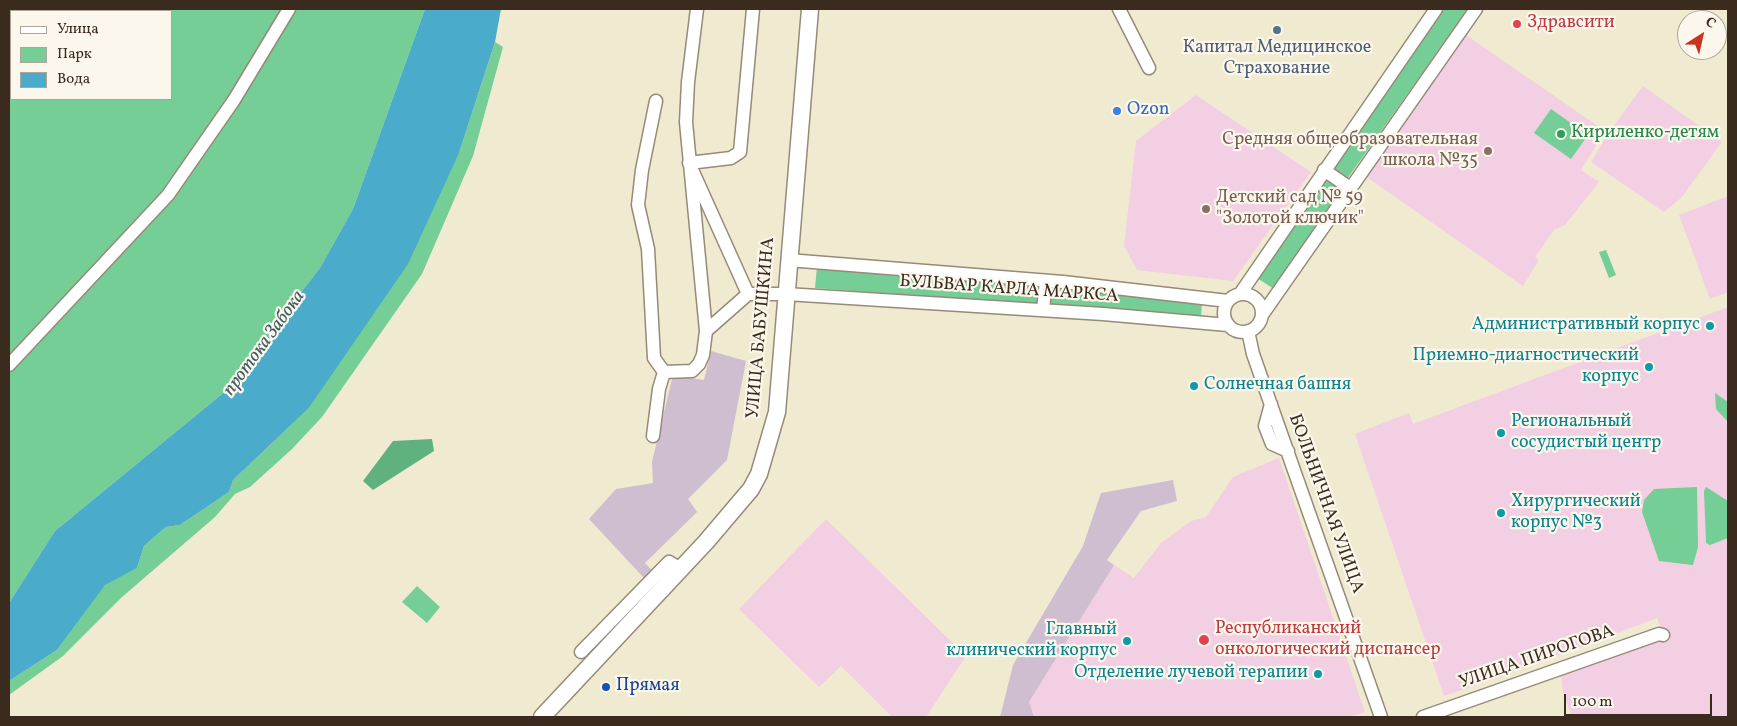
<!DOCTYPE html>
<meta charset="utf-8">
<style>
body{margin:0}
#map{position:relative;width:1737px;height:726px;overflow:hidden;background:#f0ead1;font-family:Vollkorn,serif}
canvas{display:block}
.frame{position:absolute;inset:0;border:10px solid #3b2a1e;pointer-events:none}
.legend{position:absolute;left:10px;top:10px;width:162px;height:90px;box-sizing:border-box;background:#fbf7ec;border:1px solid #aea59a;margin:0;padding:6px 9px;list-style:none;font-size:15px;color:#3b2a1e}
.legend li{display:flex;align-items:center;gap:10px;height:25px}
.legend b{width:25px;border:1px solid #aea59a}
.north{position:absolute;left:1677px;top:10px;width:50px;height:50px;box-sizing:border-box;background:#fbf7ec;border:1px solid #aea59a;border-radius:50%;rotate:35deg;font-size:14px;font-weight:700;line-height:20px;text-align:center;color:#3b2a1e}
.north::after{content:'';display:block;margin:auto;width:18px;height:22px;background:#c8321e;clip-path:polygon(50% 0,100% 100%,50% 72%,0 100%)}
.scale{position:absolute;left:1564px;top:694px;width:148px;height:22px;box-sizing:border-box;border:2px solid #3b2a1e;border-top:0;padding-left:6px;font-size:15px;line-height:18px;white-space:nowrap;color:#3b2a1e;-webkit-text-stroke:4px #fbf7ec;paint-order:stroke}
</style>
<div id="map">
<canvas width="1737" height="726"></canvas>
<div class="frame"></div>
<ul class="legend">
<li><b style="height:6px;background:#fff"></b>Улица</li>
<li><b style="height:14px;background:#74ce95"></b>Парк</li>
<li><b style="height:14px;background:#4babca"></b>Вода</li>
</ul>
<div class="north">С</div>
<div class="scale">100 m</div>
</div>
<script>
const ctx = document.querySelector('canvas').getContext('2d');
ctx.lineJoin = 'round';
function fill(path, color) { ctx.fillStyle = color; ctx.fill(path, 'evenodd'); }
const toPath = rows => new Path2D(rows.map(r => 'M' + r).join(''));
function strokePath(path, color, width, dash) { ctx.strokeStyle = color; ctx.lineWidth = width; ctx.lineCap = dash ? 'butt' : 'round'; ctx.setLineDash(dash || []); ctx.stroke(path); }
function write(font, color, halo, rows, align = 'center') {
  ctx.font = font + ' Vollkorn,serif'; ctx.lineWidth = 4.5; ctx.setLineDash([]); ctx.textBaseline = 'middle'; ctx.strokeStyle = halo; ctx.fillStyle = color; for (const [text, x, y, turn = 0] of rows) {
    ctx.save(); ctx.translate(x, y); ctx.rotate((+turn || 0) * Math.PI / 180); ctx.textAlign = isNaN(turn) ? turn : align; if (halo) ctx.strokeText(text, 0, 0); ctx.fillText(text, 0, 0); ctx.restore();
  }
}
const built = toPath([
 [1466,35,1605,131,1581,170,1599,182,1565,225,1554,230,1535,257,1539,260,1523,286,1365,176],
 [1643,86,1722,142,1682,197,1664,212,1591,162,1610,131],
 [1196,95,1311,172,1233,281,1137,270,1124,246,1136,141],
 [1728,196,1728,292,1710,299,1679,215],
 [1728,307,1728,717,1572,717,1563,692,1561,670,1650,641,1652,644,1665,639,1657,618,1506,675,1444,696,1355,434,1409,413,1413,424],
 [1279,458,1365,712,1349,717,1034,717,1029,702,1114,565,1134,578,1161,543,1191,521,1206,517,1233,477],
 [826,519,966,656,926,717,892,717,841,666,819,687,739,609]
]);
const industrial = toPath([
 [711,351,746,361,727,460,688,499,697,512,645,563,652,570,644,578,589,519,616,489,653,483,652,462,673,375,704,380],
 [1173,480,1177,501,1141,511,1107,560,1114,565,1029,702,1034,717,1000,717,1013,665,1083,546,1101,493]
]);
const green = toPath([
 [9,9,425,9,353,209,320,268,222,394,55,531,9,603],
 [11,11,171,11,171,99,11,99],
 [1443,9,1468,9,1347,179,1333,170,1333,168],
 [495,42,503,47,473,156,422,274,322,417,292,449,250,487,235,494,215,517,122,597,63,656,9,695,9,681,57,650,105,584,137,568,144,546,166,527,180,525,229,492,233,480,308,409,459,153],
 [1551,109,1588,135,1571,159,1534,133],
 [1326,180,1339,188,1340,192,1274,289,1257,278],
 [1606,250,1616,275,1609,278,1599,252],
 [817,267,1038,286,1038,303,1035,305,815,288],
 [1051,287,1202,300,1201,319,1050,306],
 [1715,393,1728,402,1727,421,1716,409],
 [1697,487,1698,547,1693,565,1659,561,1642,512,1644,500,1654,489],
 [1706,487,1728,501,1728,538,1710,545,1706,543,1704,491],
 [417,586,440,607,427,623,402,602]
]);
const forest = toPath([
 [432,439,434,451,373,490,363,481,393,441]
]);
const water = toPath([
 [425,9,501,9,495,42,459,153,408,264,308,409,233,480,229,492,180,525,166,527,144,546,137,568,105,585,57,650,9,681,9,603,55,531,222,394,320,268,353,209]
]);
const minor = toPath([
 [697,9,688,82,686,122,706,331],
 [1119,9,1149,68],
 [656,101,642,170,638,205,648,249,654,358,664,372,692,371,699,364,703,355,706,331,748,294,786,294,1103,314,1228,325],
 [1324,170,1350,188],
 [788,260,1063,282,1228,301],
 [748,294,689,163,731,158,740,152,753,9],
 [1240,294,1436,9],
 '1224 313a19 19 0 1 1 38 0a19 19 0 1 1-38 0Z',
 [1043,310,1046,281],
 [1262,315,1476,9],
 [1248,331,1253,354,1381,717],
 [9,365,168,195,234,100,289,9],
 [1271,404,1265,426,1272,444,1288,451],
 [653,436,659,389,664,372],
 [581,652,669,562,681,569],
 [1423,717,1659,634,1663,635]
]);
const major = toPath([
 [542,717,706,542,751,489,759,474,777,412,810,9]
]);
const markers = [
 [1517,24,5,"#e0444e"],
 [1277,30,5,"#5c6f8a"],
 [1117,111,5,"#3f7fe0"],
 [1561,134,5,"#2e9e5b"],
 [1488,151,5,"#8d6e63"],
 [1206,209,5,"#8d6e63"],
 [1710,326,5,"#0f9aa8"],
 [1649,367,5,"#0f9aa8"],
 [1194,386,5,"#0f9aa8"],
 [1501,433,5,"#0f9aa8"],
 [1501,513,5,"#0f9aa8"],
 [1204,640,6,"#e0444e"],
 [1127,641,5,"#0f9aa8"],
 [1318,674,5,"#0f9aa8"],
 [606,687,5,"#1a4fb4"]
];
const healthNames = [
 ["Здравсити",1527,24],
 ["Республиканский",1215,630],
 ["онкологический диспансер",1215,651]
];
const serviceNames = [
 ["Капитал Медицинское",1277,49],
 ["Страхование",1277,70]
];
const shopNames = [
 ["Ozon",1127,111]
];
const leisureNames = [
 ["Кириленко-детям",1571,134]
];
const educationNames = [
 ["Средняя общеобразовательная",1478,141],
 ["школа №35",1478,162],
 ["Детский сад № 59",1216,199,"left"],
 ["\"Золотой ключик\"",1216,220,"left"]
];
const streetNames = [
 ["БУЛЬВАР КАРЛА МАРКСА",1009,290,4],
 ["УЛИЦА БАБУШКИНА",762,328,-85],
 ["БОЛЬНИЧНАЯ УЛИЦА",1325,504,70],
 ["УЛИЦА ПИРОГОВА",1537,658,-19]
];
const cultureNames = [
 ["Административный корпус",1700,326],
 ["Приемно-диагностический",1639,357],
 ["корпус",1639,378],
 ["Солнечная башня",1204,386,"left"],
 ["Региональный",1511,423,"left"],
 ["сосудистый центр",1511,444,"left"],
 ["Хирургический",1511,503,"left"],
 ["корпус №3",1511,524,"left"],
 ["Главный",1117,631],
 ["клинический корпус",1117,652],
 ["Отделение лучевой терапии",1308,674]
];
const transitNames = [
 ["Прямая",616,687]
];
const waterNames = [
 ["протока Забока",265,344,-54]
];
fill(built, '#f2cfe2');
fill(industrial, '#cfbdd0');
fill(green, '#74ce95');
fill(forest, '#5fb17e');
fill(water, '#4babca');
strokePath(minor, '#968a78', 15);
strokePath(major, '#968a78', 19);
strokePath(minor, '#fff', 12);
strokePath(major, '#fff', 16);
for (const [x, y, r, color] of markers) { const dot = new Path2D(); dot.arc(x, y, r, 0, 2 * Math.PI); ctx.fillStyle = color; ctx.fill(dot); strokePath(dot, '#fbf7ec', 2); }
write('18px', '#be3a42', '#fbf7ec', healthNames, 'left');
write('18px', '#4e5e75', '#fbf7ec', serviceNames);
write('18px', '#366cbe', '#fbf7ec', shopNames, 'left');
write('18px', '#27864d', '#fbf7ec', leisureNames, 'left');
write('18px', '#785e54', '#fbf7ec', educationNames, 'right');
write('18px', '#3b2a1e', '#fbf7ec', streetNames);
write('18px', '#0d838f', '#fbf7ec', cultureNames, 'right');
write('18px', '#164399', '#fbf7ec', transitNames, 'left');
write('italic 19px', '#415e63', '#fbf7ec', waterNames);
</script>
